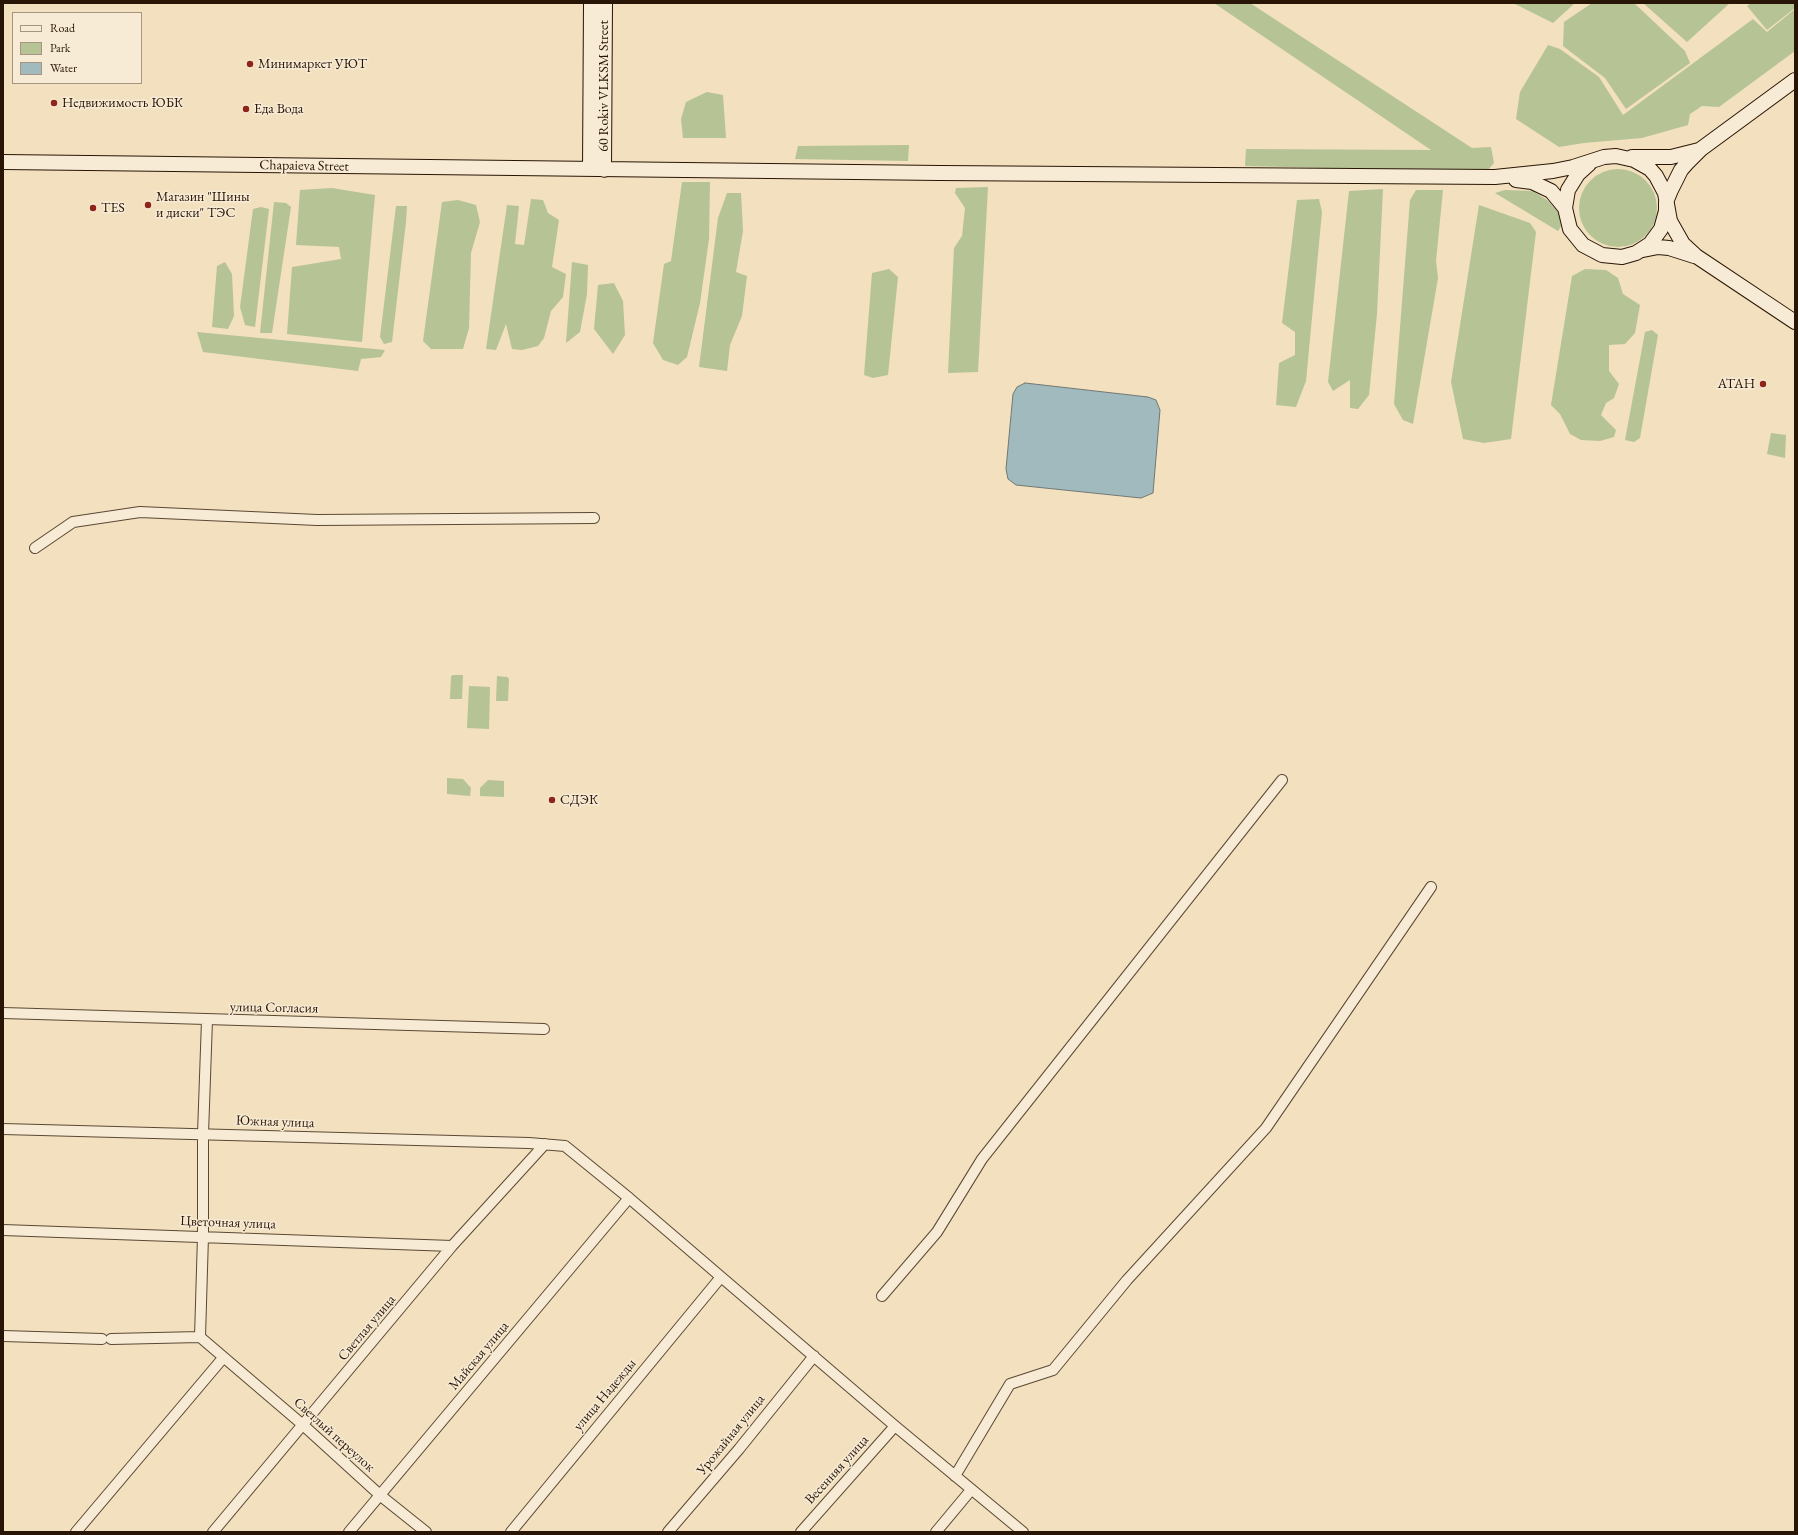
<!DOCTYPE html>
<meta charset="utf-8">
<style>
body{margin:0}
#map{position:relative;width:1798px;height:1535px;overflow:hidden;background:#f2e0be;font-family:"EB Garamond",serif}
canvas{display:block}
.frame{position:absolute;inset:0;border:4px solid #291506;pointer-events:none}
.legend{position:absolute;left:12px;top:12px;width:130px;height:72px;box-sizing:border-box;background:#f7ebd5;border:1px solid #a59582;margin:0;padding:5px 7px;list-style:none;font-size:12px;color:#291506}
.legend li{display:flex;align-items:center;gap:8px;height:20px}
.legend b{width:20px;border:1px solid #a59582}
</style>
<div id="map">
<canvas width="1798" height="1535"></canvas>
<div class="frame"></div>
<ul class="legend">
<li><b style="height:5px;background:#f7ebd5"></b>Road</li>
<li><b style="height:11px;background:#b6c395"></b>Park</li>
<li><b style="height:11px;background:#a1babd"></b>Water</li>
</ul>
</div>
<script>
const ctx = document.querySelector('canvas').getContext('2d');
ctx.lineJoin = 'round';
function fill(path, color) { ctx.fillStyle = color; ctx.fill(path, 'evenodd'); }
const toPath = rows => new Path2D(rows.map(r => 'M' + r).join(''));
function strokePath(path, color, width, dash) { ctx.strokeStyle = color; ctx.lineWidth = width; ctx.lineCap = dash ? 'butt' : 'round'; ctx.setLineDash(dash || []); ctx.stroke(path); }
function write(font, color, halo, rows, align = 'center') {
  ctx.font = font + ' "EB Garamond",serif'; ctx.lineWidth = 3; ctx.setLineDash([]); ctx.textBaseline = 'middle'; ctx.strokeStyle = halo; ctx.fillStyle = color; for (const [text, x, y, turn = 0] of rows) {
    ctx.save(); ctx.translate(x, y); ctx.rotate((+turn || 0) * Math.PI / 180); ctx.textAlign = isNaN(turn) ? turn : align; if (halo) ctx.strokeText(text, 0, 0); ctx.fillText(text, 0, 0); ctx.restore();
  }
}
const green = toPath([
 [1214,3,1250,3,1472,148,1491,147,1494,163,1486,172,1245,166,1246,149,1431,150],
 [1513,3,1575,3,1553,23],
 [1592,3,1634,3,1685,51,1690,63,1626,109,1605,78,1563,46,1564,22],
 [1643,3,1730,3,1687,42],
 [1751,3,1795,3,1795,8,1767,30,1747,6],
 [1795,9,1795,51,1719,107,1702,106,1690,114,1688,125,1642,138,1584,143,1559,147,1516,119,1520,92,1548,45,1560,49,1599,77,1623,115,1753,19,1767,32],
 [707,92,723,95,726,138,683,138,681,119,686,102],
 [909,145,908,161,795,159,798,146],
 '1579 208a39 39 0 1 1 78 0a39 39 0 1 1-78 0Z',
 [682,182,710,182,709,239,700,303,687,357,678,365,663,360,653,343,664,264,671,261],
 [988,187,978,372,948,373,954,248,962,236,965,208,955,193,956,188],
 [332,188,375,195,362,342,287,334,292,267,341,259,339,247,296,245,300,190],
 [1383,189,1377,314,1369,395,1358,409,1350,408,1350,380,1333,391,1328,382,1349,191],
 [1416,190,1443,190,1436,261,1438,278,1413,424,1403,420,1394,404,1410,200],
 [1505,190,1533,191,1547,200,1559,212,1561,226,1558,231,1495,193],
 [727,193,741,193,743,231,736,272,747,276,742,316,730,345,727,371,699,367,718,218],
 [531,199,543,200,548,213,559,220,552,267,566,274,563,297,551,311,544,338,538,346,522,350,512,349,506,324,496,350,486,349,507,205,519,206,515,244,524,245],
 [1319,199,1322,212,1306,381,1296,407,1276,405,1279,363,1295,355,1295,332,1282,323,1297,200],
 [458,200,476,205,480,222,471,253,469,328,463,349,431,349,423,341,442,202],
 [274,202,286,203,291,207,272,333,260,333],
 [1479,205,1530,223,1536,232,1511,439,1484,443,1463,439,1451,382],
 [396,206,407,206,406,222,392,342,384,344,380,337],
 [261,207,269,209,255,327,245,325,240,307,253,209],
 [225,262,232,274,234,316,228,329,212,327,217,266],
 [572,262,588,265,587,294,580,332,566,343],
 [889,269,898,277,888,375,873,378,864,375,872,273],
 [1585,269,1606,270,1618,278,1623,294,1640,305,1635,333,1625,344,1609,345,1609,371,1619,384,1614,398,1606,403,1601,415,1616,430,1614,437,1600,441,1581,440,1570,434,1560,414,1551,405,1572,276],
 [614,283,623,301,625,335,613,354,594,329,598,285],
 [1652,330,1658,335,1640,438,1634,442,1625,440,1645,332],
 [197,332,385,350,381,357,361,359,358,371,203,352],
 [1771,433,1786,435,1785,458,1767,454],
 [453,675,463,675,462,699,450,699,451,676],
 [497,676,507,677,509,679,508,701,496,701],
 [469,686,490,687,489,729,467,728],
 [447,778,463,779,471,788,470,796,447,794],
 [488,780,504,781,504,797,480,796,480,788]
]);
const water = toPath([
 [1025,383,1148,397,1156,400,1160,410,1153,493,1141,498,1016,485,1008,479,1006,469,1013,394,1017,387,1025,383]
]);
const street = toPath([
 [35,548,73,522,140,512,317,520,594,518],
 [3,1013,544,1029],
 [3,1129,529,1143,565,1146,629,1198,895,1426,1023,1532],
 [3,1230,452,1246],
 [882,1296,937,1232,982,1159,1282,780],
 [3,1336,102,1339],
 [200,1337,203,1236,203,1134,207,1020],
 [111,1339,200,1337,303,1425,381,1496,426,1532],
 [955,1476,1010,1384,1053,1370,1127,1280,1266,1128,1431,887],
 [76,1532,223,1358],
 [213,1532,452,1246,545,1144],
 [349,1532,629,1198],
 [511,1532,721,1277],
 [668,1532,739,1449,814,1356],
 [801,1532,895,1426],
 [936,1532,971,1490]
]);
const secondary = toPath([
 [1632,157,1671,157,1699,150],
 [3,162,940,173,1495,177,1553,171,1573,167,1604,157,1616,156,1634,160,1650,169,1656,176,1665,193,1670,221,1683,244,1696,256,1795,322],
 [1589,164,1578,174,1568,190,1565,208,1570,229,1583,245,1602,255,1622,257,1636,253,1650,244,1661,229,1666,211,1666,202,1671,190,1681,170,1688,162,1701,149,1795,80],
 [590,169,591,3],
 [604,170,605,3],
 [1516,180,1532,182,1551,191,1565,208],
 [1643,250,1658,247,1669,248,1694,256]
]);
const markers = [
 [250,64,4,"#8f2418"],
 [54,103,4,"#8f2418"],
 [246,109,4,"#8f2418"],
 [148,205,4,"#8f2418"],
 [93,208,4,"#8f2418"],
 [1763,384,4,"#8f2418"],
 [552,800,4,"#8f2418"]
];
const poiNames = [
 ["Минимаркет УЮТ",258,64],
 ["Недвижимость ЮБК",62,103],
 ["Еда Вода",254,109],
 ["Магазин \"Шины",156,197],
 ["и диски\" ТЭС",156,213],
 ["TES",101,208],
 ["АТАН",1755,384,"right"],
 ["СДЭК",560,800]
];
const streetNames = [
 ["60 Rokiv VLKSM Street",604,86,-90],
 ["Chapaieva Street",304,166,1],
 ["улица Согласия",274,1008,1],
 ["Южная улица",275,1122,2],
 ["Цветочная улица",228,1223,2],
 ["Светлая улица",367,1328,-50],
 ["Майская улица",479,1356,-50],
 ["улица Надежды",605,1395,-50],
 ["Светлый переулок",334,1435,42],
 ["Урожайная улица",731,1435,-51],
 ["Весенняя улица",837,1470,-48]
];
fill(green, '#b6c395');
fill(water, '#a1babd');
strokePath(water, '#717874', 1);
strokePath(street, '#5b4834', 12);
strokePath(secondary, '#291506', 16);
strokePath(street, '#f7ebd5', 10);
strokePath(secondary, '#f7ebd5', 14);
for (const [x, y, r, color] of markers) { const dot = new Path2D(); dot.arc(x, y, r, 0, 2 * Math.PI); ctx.fillStyle = color; ctx.fill(dot); strokePath(dot, '#f7ebd5', 1.5); }
write('14px', '#291506', '#f7ebd5', poiNames, 'left');
write('14px', '#291506', '#f7ebd5', streetNames);
</script>
